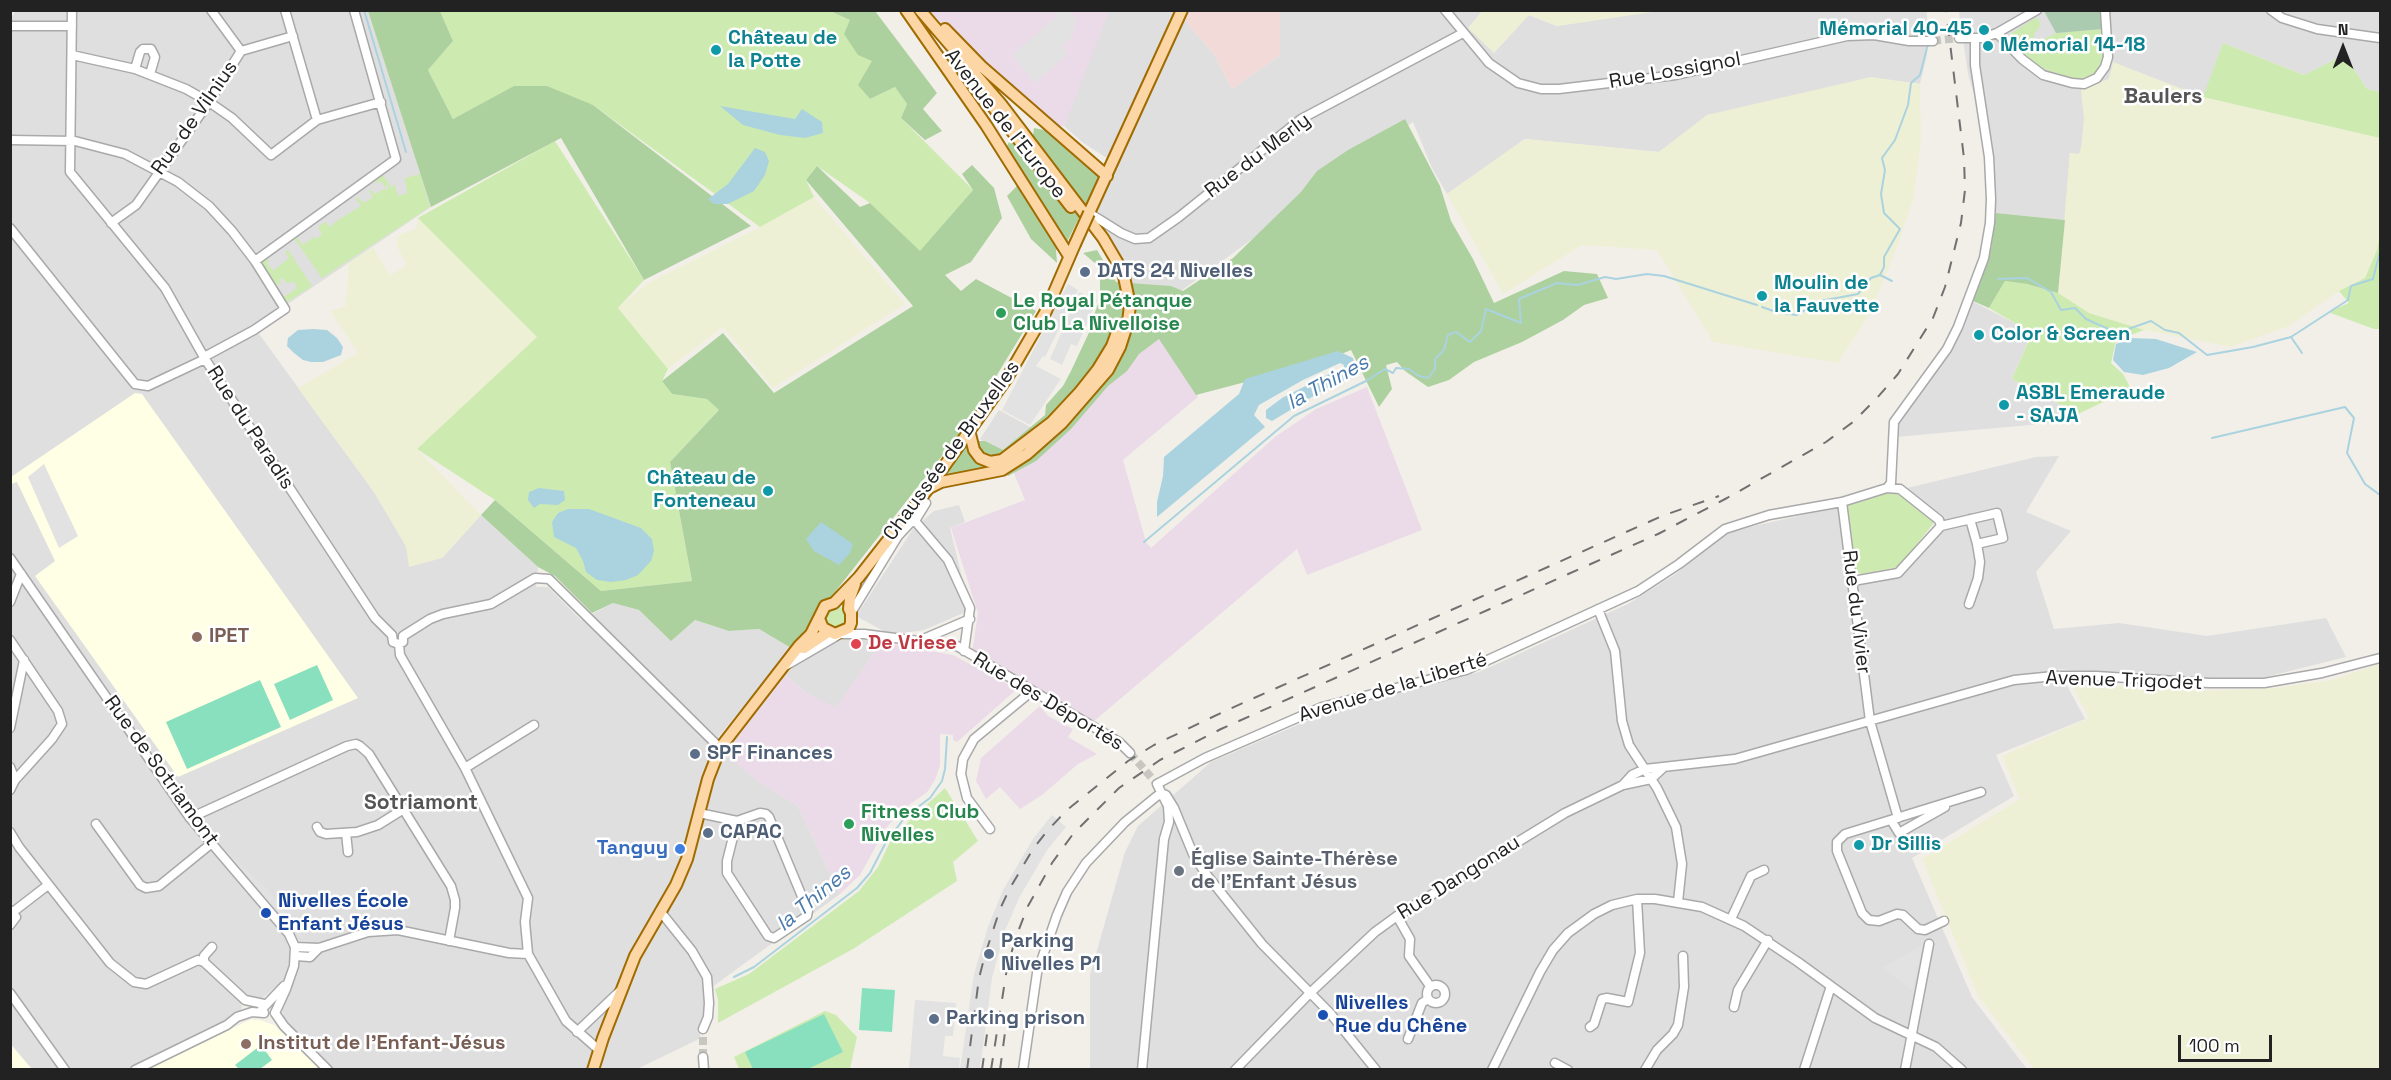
<!DOCTYPE html>
<meta charset="utf-8">
<style>
body{margin:0}
#map{position:relative;width:2391px;height:1080px;overflow:hidden;background:#f2efe9;font-family:"Space Grotesk",sans-serif}
canvas{display:block}
.frame{position:absolute;inset:0;border:12px solid #222;pointer-events:none}
.north{position:absolute;left:2313px;top:18px;width:60px;height:60px;-webkit-text-stroke:4px #fff;paint-order:stroke;rotate:0deg;font-size:16px;font-weight:700;line-height:24px;text-align:center;color:#222}
.north::after{content:'';display:block;margin:auto;width:21px;height:27px;background:#222;clip-path:polygon(50% 0,100% 100%,50% 72%,0 100%)}
.scale{position:absolute;left:2178px;top:1035px;width:94px;height:27px;box-sizing:border-box;border:3px solid #222;border-top:0;padding-left:8px;font-size:18px;line-height:21px;white-space:nowrap;color:#222;-webkit-text-stroke:4px #fff;paint-order:stroke}
</style>
<div id="map">
<canvas width="2391" height="1080"></canvas>
<div class="frame"></div>
<div class="north">N</div>
<div class="scale">100 m</div>
</div>
<script>
const ctx = document.querySelector('canvas').getContext('2d');
ctx.lineJoin = 'round';
function fill(path, color) { ctx.fillStyle = color; ctx.fill(path, 'evenodd'); }
const toPath = rows => new Path2D(rows.map(r => 'M' + r).join(''));
function strokePath(path, color, width, dash) { ctx.strokeStyle = color; ctx.lineWidth = width; ctx.lineCap = dash ? 'butt' : 'round'; ctx.setLineDash(dash || []); ctx.stroke(path); }
function write(font, color, halo, rows, align = 'center') {
  ctx.font = font + ' "Space Grotesk",sans-serif'; ctx.lineWidth = 5; ctx.setLineDash([]); ctx.textBaseline = 'middle'; ctx.strokeStyle = halo; ctx.fillStyle = color; for (const [text, x, y, turn = 0] of rows) {
    ctx.save(); ctx.translate(x, y); ctx.rotate((+turn || 0) * Math.PI / 180); ctx.textAlign = isNaN(turn) ? turn : align; if (halo) ctx.strokeText(text, 0, 0); ctx.fillText(text, 0, 0); ctx.restore();
  }
}
const residential = toPath([
 [16,10,368,11,431,207,279,310,198,358,203,366,212,362,209,357,257,331,374,492,406,546,442,558,481,515,538,567,536,587,548,587,581,620,613,603,639,610,671,640,695,620,729,631,759,629,791,648,719,736,709,753,724,753,760,782,798,806,840,894,708,990,706,1014,699,1039,637,1069,333,1069,299,1037,284,1017,280,1005,289,990,278,985,259,1001,239,998,242,1007,240,1012,222,1023,127,1069,32,1069,11,1044,11,18],
 [1659,10,1923,10,1927,13,1927,55,1920,84,1910,82,1708,115,1659,152,1525,139,1447,194,1432,168,1413,122,1181,291,1136,291,1097,208,1116,164,1082,142,1064,126,1107,11,1180,11,1185,21,1214,54,1232,89,1280,55,1280,11,1483,11,1468,28,1529,15,1557,26],
 [1959,11,2380,11,2380,92,2367,89,2344,56,2304,75,2223,43,2186,147,2142,164,2070,153,2065,220,1996,213,1992,157,1968,74],
 [1972,301,2032,332,2012,379,2078,414,2063,422,1896,437,1897,422,1941,366,1961,330],
 [999,410,1034,429,1003,455,980,439],
 [2059,456,2026,512,2071,531,2036,572,2054,629,2119,623,2207,636,2326,618,2346,657,2262,678,2211,681,2058,669,2085,719,1996,755,2014,796,1912,858,1972,997,2027,1069,1090,1070,1090,975,1125,852,1138,826,1211,762,1342,706,1479,672,1628,604,1674,575,1728,532,1842,506,1852,578,1900,570,1942,523,1903,489,2036,457],
 [959,505,965,522,950,528,970,610,924,630,891,635,856,616,913,529,934,511],
 [844,637,882,642,836,709,805,692,784,674,803,660]
]);
const commercial = toPath([
 [1190,10,1280,11,1280,55,1232,89,1214,54,1185,21]
]);
const industrial = toPath([
 [929,11,1109,11,1064,126,1051,128],
 [1158,331,1198,397,1123,460,1146,542,1151,548,1275,437,1316,409,1367,387,1422,530,1307,575,1297,549,1093,722,972,653,978,613,951,528,1025,500,1011,466],
 [882,642,953,655,1017,689,957,742,953,740,953,735,940,734,940,765,935,780,927,792,902,810,886,828,860,875,840,894,798,806,759,782,724,753,784,674,805,692,836,708],
 [1040,706,1048,716,1073,729,1068,737,1097,754,1078,764,1042,795,1020,809,1000,787,986,799,976,781,981,758]
]);
const education = toPath([
 [135,393,142,394,358,698,178,777,35,576,55,561,17,482,11,484,11,477],
 [250,1020,259,1020,274,1025,320,1069,145,1070],
 [10,1044,28,1065,32,1069,11,1069]
]);
const farmland = toPath([
 [1483,10,1659,10,1659,11,1557,26,1529,15,1494,53,1468,28],
 [2113,62,2203,97,2380,138,2380,233,2377,250,2365,278,2339,291,2289,326,2231,347,2144,330,2089,313,2058,293,2070,153,2079,154,2081,148,2084,119,2081,89,2109,79],
 [1871,77,1920,84,1921,139,1914,196,1897,247,1870,313,1838,363,1713,342,1657,250,1582,245,1503,294,1447,194,1525,139,1659,152,1707,115],
 [814,197,905,304,773,388,723,327,668,369,618,308,648,283,760,227],
 [424,213,489,289,537,337,417,449,481,515,442,558,409,567,406,546,374,492,298,388,358,353,330,311,346,306,349,263,373,247,390,275,403,268,406,264,397,246,397,238,401,234,416,229,418,218],
 [2380,664,2380,1069,2034,1069,1978,996,1922,859,2020,799,2002,756,2089,718,2071,683,2200,691,2275,688,2332,680]
]);
const grass = toPath([
 [440,11,830,11,850,20,873,61,870,99,895,87,907,104,901,118,973,190,920,252,870,203,817,166,806,180,814,197,760,227,593,105,515,86,453,119,428,70,453,41],
 [2037,17,2041,25,2034,34,2034,39,2037,43,2041,44,2044,39,2056,33,2103,29,2104,53,2101,65,2095,73,2086,78,2072,78,2049,71,2034,63,2011,41,2009,37,2012,33],
 [2223,43,2304,75,2344,55,2367,89,2380,92,2380,138,2203,97],
 [555,141,644,280,618,308,668,369,662,381,672,394,708,399,719,410,670,462,692,581,601,591,495,500,417,449,537,337,418,218],
 [420,174,430,207,322,278,294,238,297,237,303,245,314,237,316,239,322,234,318,227,323,223,326,222,330,227,338,220,361,206,356,199,358,197,362,202,366,202,373,197,369,191,372,190,375,194,386,188,387,190,389,188,387,185,385,187,381,181,377,184,375,180,383,175,391,187,395,185,398,196,407,193,405,178],
 [2380,233,2380,329,2374,329,2328,312,2349,303,2339,291,2365,278,2377,250],
 [288,250,312,286,286,303,282,298,297,288,294,282,287,283,282,278,279,280,281,283,275,286,261,263,267,258,269,261,267,263,273,271,289,258,285,252],
 [2005,281,2027,284,2058,293,2089,313,2144,330,2116,341,2111,363,2123,374,2131,389,2078,414,2012,379,2032,333,1989,308],
 [1889,492,1901,492,1936,520,1899,567,1861,574,1854,571,1847,505,1850,502],
 '824 618a12 12 0 1 1 24 0a12 12 0 1 1-24 0Z',
 [945,788,978,841,953,862,957,881,853,949,718,1023,718,1000,715,989,749,974,859,891,878,867,890,842,910,820],
 [825,1011,836,1015,857,1037,850,1069,739,1069,734,1057]
]);
const forest = toPath([
 [368,11,440,11,453,41,428,70,453,119,514,86,547,86,593,105,751,226,644,280,561,138,431,207],
 [830,11,875,11,937,93,923,109,942,131,925,140,901,118,907,104,895,87,870,99,858,85,872,61,858,55,844,34,850,20],
 [1405,119,1440,186,1451,221,1473,259,1494,303,1564,271,1597,274,1608,298,1584,305,1563,320,1522,342,1474,362,1449,380,1428,387,1405,371,1397,362,1386,365,1392,389,1379,407,1351,350,1325,361,1196,395,1159,339,1139,354,1127,371,1108,386,1071,429,1036,461,1008,476,981,452,976,441,985,441,1003,450,1045,415,1046,405,1063,386,1071,371,1093,324,1092,320,1100,299,1100,281,1096,264,1083,253,1097,250,1116,282,1171,286,1183,291,1233,258,1301,192,1317,171,1348,150],
 [1034,128,1044,130,1057,138,1099,177,1066,244,1056,250,1057,263,1031,239,1007,196,1024,179,1007,146,1010,140,1033,135],
 [972,165,994,188,1002,218,971,262,945,275,961,291,976,279,1036,311,967,424,791,648,759,629,729,631,695,620,671,641,639,610,613,603,592,613,555,576,538,567,481,515,495,500,601,591,692,581,670,462,719,410,707,399,672,394,662,381,723,333,774,393,913,306,806,180,817,166,860,207,870,203,920,251,973,190,962,174],
 [1996,213,2065,220,2058,293,2027,284,2005,281,1989,308,1973,301,1991,249],
 [967,442,994,468,942,478]
]);
const cemetery = toPath([
 [2044,11,2101,11,2103,29,2056,33]
]);
const pitch = toPath([
 [317,665,333,700,290,720,274,684],
 [260,680,281,727,187,769,166,722],
 [862,988,895,990,892,1032,859,1030],
 [824,1014,843,1052,808,1069,753,1069,745,1052],
 [261,1045,272,1060,260,1069,239,1069,235,1065]
]);
const parking = toPath([
 [1055,11,1069,11,1077,20,1070,40,1062,46,1068,54,1035,83,1012,55,1057,16,1053,12],
 [1068,284,1078,290,1045,357,1043,356,1036,366,1061,379,1030,425,1002,410],
 [1079,292,1097,300,1077,346,1071,344,1062,365,1050,359],
 [44,464,78,536,59,548,28,477],
 [1052,815,1066,827,1047,850,1019,898,1004,933,992,978,980,1069,960,1069,974,974,988,927,1003,890,1033,839],
 [214,839,268,890,305,940,295,933],
 [1923,945,1912,990,1882,968],
 [915,1000,956,1003,953,1036,945,1036,943,1056,960,1058,959,1069,909,1069]
]);
const water = toPath([
 [720,106,795,119,802,109,822,122,823,133,805,138,780,135,743,125],
 [755,148,765,152,769,161,765,175,754,191,728,204,714,204,708,199,728,184],
 [313,329,327,330,337,338,343,347,341,355,323,362,311,362,303,360,294,353,287,346,288,338,298,330],
 [2130,338,2156,339,2197,352,2169,368,2143,375,2124,372,2113,360,2116,344],
 [1338,351,1353,358,1356,374,1347,380,1337,382,1272,421,1266,418,1266,410,1282,398,1331,373,1343,371,1344,365,1340,363,1303,380,1259,405,1254,415,1265,427,1157,517,1157,502,1163,476,1164,457,1239,394,1245,379],
 [539,488,564,491,565,500,558,505,540,504,534,508,528,500,529,492],
 [568,509,589,509,641,528,652,539,654,551,651,561,638,575,626,580,611,582,597,580,586,572,583,561,576,548,554,537,552,522,558,513],
 [821,522,853,544,850,553,839,565,814,551,806,539]
]);
const stream = toPath([
 [364,10,406,152],
 [1880,275,1884,267,1884,257,1900,229,1884,213,1881,194,1885,170,1882,158,1895,140,1908,105,1911,83,1920,75,1928,44],
 [1880,275,1892,281],
 [1998,279,2027,278,2051,292,2061,310,2075,308,2086,319,2117,333,2151,321,2165,330,2179,333,2207,355,2253,347,2291,337,2348,300,2351,286,2373,279,2380,252],
 [1762,307,1779,313,1797,315,1820,301,1858,294,1871,278,1880,275],
 [2291,337,2302,353],
 [2212,438,2345,407,2354,418,2347,453,2365,484,2380,495],
 [1144,542,1294,416,1366,381,1385,369,1393,373,1396,368,1409,369,1419,376,1428,378,1435,369,1435,359,1444,350,1448,335,1456,332,1470,342,1481,331,1486,309,1521,323,1519,299,1557,283,1578,285,1605,277,1616,279,1647,274,1664,276,1757,305],
 [734,977,754,967,857,888,870,873,886,842,906,816,930,798,942,781,945,769,947,737]
]);
const minorTunnel = toPath([
 [1933,41,1959,38],
 [1130,753,1157,784],
 [703,1057,703,1029]
]);
const minor = toPath([
 [72,10,70,172,165,288,205,359,375,618,392,635,393,642,399,644],
 [211,10,241,51],
 [285,10,317,120],
 [1445,10,1489,63,1518,83,1541,89,1559,89,1676,75,1847,36,1874,35,1909,41,1933,41],
 [2271,10,2282,18,2317,29,2380,38],
 [12,26,72,26],
 [1997,33,2022,59,2043,75,2072,83,2084,84,2097,78,2105,67,2108,57,2105,10],
 [1959,38,1982,38,1997,33,2037,10],
 [72,55,135,69,186,89,209,102,232,118,271,155,317,120,381,102],
 [135,69,140,52,143,49,151,49,155,57,150,74],
 [10,140,75,141,125,154,178,182,209,206,232,231,255,261,285,309,254,330,204,357],
 [1089,213,1121,233,1135,239,1149,238,1179,217,1301,119,1463,33],
 [111,223,136,205,209,102,241,51,293,36],
 [10,228,135,384,148,386,205,359],
 [255,261,396,159,354,10],
 [1887,488,1900,489,1939,520,1941,526],
 [1842,502,1870,721,1898,818],
 [915,521,948,560,970,608,964,651],
 [915,521,926,503],
 [10,558,190,818,289,934,295,947,294,966,286,989,275,1013],
 [1853,581,1898,573,1941,526,1997,513,2003,538,1977,544,1970,519],
 [10,602,21,574],
 [1969,604,1978,578,1980,562,1977,544],
 [1598,609,1615,651,1622,721,1629,745,1657,788,1676,827,1682,864,1678,902],
 [851,613,898,536,910,523,915,521],
 [10,640,58,711,62,724,52,739,15,780,10,790],
 [921,640,970,619],
 [399,644,400,655,465,768,528,898,525,922,528,954,566,1021,599,1050],
 [399,644,403,642,403,636,430,619,443,614,491,604,535,578,549,579,720,748],
 [785,666,840,634,864,634,957,646,1119,742,1130,753],
 [10,728,24,660],
 [10,767,15,780],
 [465,768,534,725],
 [1157,784,1205,758,1322,707,1466,670,1638,591,1679,564,1725,529,1769,515,1842,502,1887,488,1891,483,1894,422,1947,349,1958,327,1984,258,1990,223,1991,199,1989,157,1975,65,1975,38],
 [1623,785,1651,779,1663,768],
 [1163,794,1166,795,1174,808,1193,854,1206,874,1262,944,1330,1013,1376,1070],
 [699,813,737,821,760,813,766,814,769,817,808,911,807,916,774,938,768,936,727,873,727,861,737,821],
 [190,818,347,746,356,744,360,746,369,754,451,886,455,900,455,908,449,941],
 [1891,820,1899,833,1945,807],
 [96,824,140,885,146,888,159,886,212,843],
 [317,827,320,832,326,834,357,832,378,825,402,810],
 [990,829,967,798,961,774,963,759,974,739,1032,691],
 [10,832,19,847,110,963,134,982,146,984,198,960,204,962,245,1000,264,1004],
 [346,833,348,852],
 [10,910,16,917,10,925],
 [660,911,692,951,707,977,709,1003,708,1017,703,1029],
 [13,912,48,885],
 [1397,916,1410,939,1409,956,1430,986],
 [1731,919,1751,876,1764,870],
 [1944,921,1925,930,1918,929,1903,915,1897,914,1879,921,1869,920,1862,913,1837,851,1837,842,1845,834,1981,792],
 [295,947,319,948,368,932,398,930,509,953,528,954],
 [295,956,310,957,319,948],
 [204,962,204,956,212,947],
 '1427 994a9 9 0 1 1 18 0a9 9 0 1 1-18 0Z',
 [10,993,65,1070],
 [1734,1007,1738,990,1768,940],
 [262,1009,284,986],
 [275,1013,284,1026,328,1070],
 [1590,1027,1594,1024,1602,999,1607,998,1628,1002,1640,953,1637,899],
 [577,1032,620,991],
 [1408,1039,1422,1003,1428,999],
 [703,1057,704,1070],
 [1555,1063,1568,1070],
 [135,1070,227,1025,237,1017,252,1012,264,1013],
 [1023,1070,1037,973,1057,915,1067,892,1086,863,1125,822,1157,796,1163,794],
 [1142,1070,1164,839,1169,822,1168,806,1157,784],
 [1235,1070,1310,993,1375,932,1397,916,1565,813,1623,785,1632,775,1645,769,1735,759,2014,680,2054,676,2096,676,2209,683,2264,683,2322,673,2380,658],
 [1492,1070,1540,972,1553,950,1568,933,1594,914,1612,905,1637,899,1655,899,1702,907,1744,926,1798,962,1875,1018,1936,1047,1962,1070],
 [1645,1070,1657,1050,1673,1034,1678,1025,1684,987,1683,956],
 [1804,1070,1831,986],
 [1905,1070,1929,944]
]);
const major = toPath([
 [906,10,986,125,1069,256],
 [920,10,1001,104,1103,238,1123,272,1130,305,1128,322,1120,347,1108,370,1062,423,1027,454,1002,470,941,482,929,488],
 [945,29,981,66,1107,176],
 [983,94,1071,207],
 [1089,213,1182,10],
 [969,430,974,450,980,458,990,462,1002,460,1052,422,1079,393,1098,369,1112,346,1119,327],
 [820,621,823,628,835,634,849,628,851,623,851,613,849,609,850,598,855,584],
 [804,648,828,632],
 [593,1070,603,1038,635,956,676,885,687,859,708,779,720,748,799,646,811,634,825,606,834,603,859,577,928,489,1007,378,1046,311,1075,244]
]);
const rail = toPath([
 [967,1070,979,978,985,955,1000,909,1010,888,1033,849,1048,830,1067,810,1128,761,1154,745,1225,711,1662,516,1719,496],
 [982,1070,987,1034],
 [991,1070,1007,968,1016,937,1028,906,1052,863,1073,834,1119,788,1160,760,1221,729,1658,534,1727,498,1826,442,1853,422,1877,398,1898,374,1933,318,1945,287,1961,223,1965,190,1964,158,1946,10],
 [1000,1070,1006,1025]
]);
const majorBridge = toPath([
 [1075,244,1089,213]
]);
const markers = [
 [1984,30,6,"#0f9aa8"],
 [1988,46,6,"#0f9aa8"],
 [716,50,6,"#0f9aa8"],
 [1085,272,6,"#5c6f8a"],
 [1762,296,6,"#0f9aa8"],
 [1001,313,6,"#2e9e5b"],
 [1979,335,6,"#0f9aa8"],
 [2004,405,6,"#0f9aa8"],
 [768,491,6,"#0f9aa8"],
 [197,637,6,"#8d6e63"],
 [856,644,6,"#e0444e"],
 [695,754,6,"#5c6f8a"],
 [849,824,6,"#2e9e5b"],
 [708,833,6,"#5c6f8a"],
 [1859,845,6,"#0f9aa8"],
 [680,849,6,"#3f7fe0"],
 [1179,871,6,"#6b7280"],
 [266,913,6,"#1a4fb4"],
 [989,954,6,"#5c6f8a"],
 [1323,1015,6,"#1a4fb4"],
 [934,1019,6,"#5c6f8a"],
 [246,1044,6,"#8d6e63"]
];
const cultureNames = [
 ["Mémorial 40-45",1972,30,"right"],
 ["Château de",728,39],
 ["la Potte",728,62],
 ["Mémorial 14-18",2000,46],
 ["Moulin de",1774,284],
 ["la Fauvette",1774,307],
 ["Color & Screen",1991,335],
 ["ASBL Emeraude",2016,394],
 ["- SAJA",2016,417],
 ["Château de",756,479,"right"],
 ["Fonteneau",756,502,"right"],
 ["Dr Sillis",1871,845]
];
const streetNames = [
 ["Rue Lossignol",1675,71,-10],
 ["Rue de Vilnius",195,118,-55],
 ["Avenue de l'Europe",1005,124,52],
 ["Rue du Merly",1258,156,-37],
 ["Rue du Paradis",250,428,57],
 ["Chaussée de Bruxelles",952,451,-54],
 ["Rue du Vivier",1856,612,83],
 ["Avenue Trigodet",2124,681,2],
 ["Avenue de la Liberté",1393,688,-17],
 ["Rue des Déportés",1048,702,31],
 ["Rue de Sotriamont",161,771,54],
 ["Rue Dangonau",1459,878,-32]
];
const serviceNames = [
 ["DATS 24 Nivelles",1097,272],
 ["SPF Finances",707,754],
 ["CAPAC",720,833],
 ["Parking",1001,942],
 ["Nivelles P1",1001,965],
 ["Parking prison",946,1019]
];
const leisureNames = [
 ["Le Royal Pétanque",1013,302],
 ["Club La Nivelloise",1013,325],
 ["Fitness Club",861,813],
 ["Nivelles",861,836]
];
const educationNames = [
 ["IPET",209,637],
 ["Institut de l'Enfant-Jésus",258,1044]
];
const healthNames = [
 ["De Vriese",868,644]
];
const shopNames = [
 ["Tanguy",668,849]
];
const worshipNames = [
 ["Église Sainte-Thérèse",1191,860],
 ["de l'Enfant Jésus",1191,883]
];
const transitNames = [
 ["Nivelles École",278,902],
 ["Enfant Jésus",278,925],
 ["Nivelles",1335,1004],
 ["Rue du Chêne",1335,1027]
];
const waterNames = [
 ["la Thines",1328,383,-29],
 ["la Thines",814,899,-40]
];
const neighbourhoodNames = [
 ["Sotriamont",421,803]
];
const quarterNames = [
 ["Baulers",2163,97]
];
fill(residential, '#e0dfdf');
fill(commercial, '#f2dad9');
fill(industrial, '#ebdbe8');
fill(education, '#ffffe5');
fill(farmland, '#eef0d5');
fill(grass, '#cdebb0');
fill(forest, '#add19e');
fill(cemetery, '#aacbaf');
fill(pitch, '#88e0be');
fill(parking, '#e2e2e2');
fill(water, '#aad3df');
strokePath(stream, '#aad3df', 2);
strokePath(minorTunnel, '#c8c6c1', 8, [8, 4]);
strokePath(minor, '#a9a9a9', 11);
strokePath(major, '#a06b00', 14);
strokePath(minor, '#fff', 8);
strokePath(major, '#fcd6a4', 10);
strokePath(rail, '#707070', 2, [12, 12]);
strokePath(majorBridge, '#a06b00', 14, []);
strokePath(majorBridge, '#fcd6a4', 10);
for (const [x, y, r, color] of markers) { const dot = new Path2D(); dot.arc(x, y, r, 0, 2 * Math.PI); ctx.fillStyle = color; ctx.fill(dot); strokePath(dot, '#fff', 2); }
write('bold 20px', '#0d838f', '#fff', cultureNames, 'left');
write('20px', '#222', '#fff', streetNames);
write('bold 20px', '#4e5e75', '#fff', serviceNames, 'left');
write('bold 20px', '#27864d', '#fff', leisureNames, 'left');
write('bold 20px', '#785e54', '#fff', educationNames, 'left');
write('bold 20px', '#be3a42', '#fff', healthNames, 'left');
write('bold 20px', '#366cbe', '#fff', shopNames, 'right');
write('bold 20px', '#5b616d', '#fff', worshipNames, 'left');
write('bold 20px', '#164399', '#fff', transitNames, 'left');
write('italic 21px', '#4a7aab', '#fff', waterNames);
write('bold 21px', '#555', '#fff', neighbourhoodNames);
write('bold 22px', '#555', '#fff', quarterNames);
</script>
